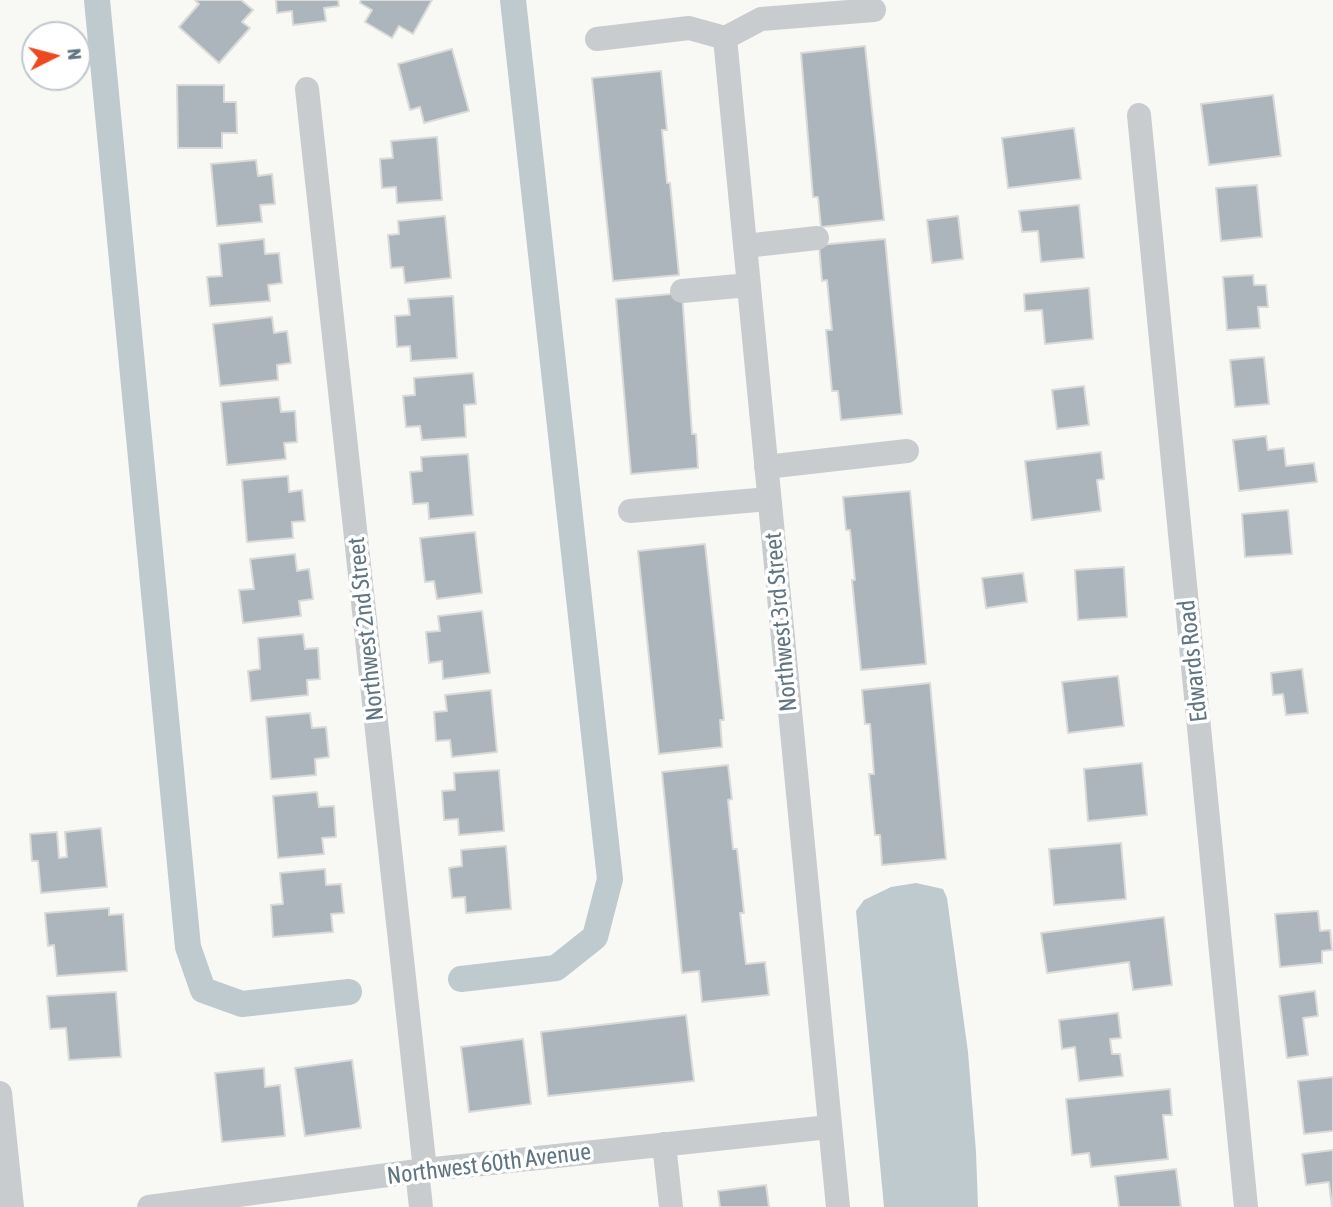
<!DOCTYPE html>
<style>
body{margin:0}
#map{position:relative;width:1333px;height:1207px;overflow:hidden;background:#f8f8f5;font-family:"Asap Condensed",sans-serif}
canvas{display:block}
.north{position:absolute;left:21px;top:21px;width:70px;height:70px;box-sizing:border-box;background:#fff;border:2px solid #c0c8cd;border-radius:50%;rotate:84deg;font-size:19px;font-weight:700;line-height:28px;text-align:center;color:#617582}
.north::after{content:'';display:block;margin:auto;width:24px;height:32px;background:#ed4920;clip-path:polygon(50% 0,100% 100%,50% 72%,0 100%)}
</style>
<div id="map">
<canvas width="1333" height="1207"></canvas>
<div class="north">N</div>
</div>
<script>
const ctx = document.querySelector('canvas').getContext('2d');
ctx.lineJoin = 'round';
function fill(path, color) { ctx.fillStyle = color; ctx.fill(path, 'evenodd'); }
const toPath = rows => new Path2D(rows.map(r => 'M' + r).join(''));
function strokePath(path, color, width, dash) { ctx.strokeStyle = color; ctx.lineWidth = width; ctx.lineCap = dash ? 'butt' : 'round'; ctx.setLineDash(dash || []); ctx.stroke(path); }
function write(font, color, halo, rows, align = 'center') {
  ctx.font = font + ' "Asap Condensed",sans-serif'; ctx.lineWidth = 7; ctx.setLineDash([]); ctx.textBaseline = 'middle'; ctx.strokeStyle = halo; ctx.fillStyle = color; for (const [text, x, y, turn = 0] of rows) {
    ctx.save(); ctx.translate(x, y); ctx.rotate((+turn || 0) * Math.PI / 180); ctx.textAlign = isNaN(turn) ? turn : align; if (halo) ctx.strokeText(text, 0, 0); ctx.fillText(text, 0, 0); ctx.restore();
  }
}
const water = toPath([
 [916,883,943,889,947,898,968,1052,976,1152,978,1207,884,1207,856,911,864,900,891,887]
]);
const canal = toPath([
 [97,0,188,947,203,990,242,1004,349,992],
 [461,979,556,968,595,937,610,879,513,0]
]);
const building = toPath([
 [195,0,241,0,253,10,242,22,250,28,219,63,179,27,199,4,195,0],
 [276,0,338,0,339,6,324,8,326,21,293,25,292,11,277,13,276,0],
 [361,0,432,0,413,34,399,26,392,38,365,22,372,10,360,3,361,0],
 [865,46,884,220,821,227,818,197,813,197,801,53,865,46],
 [452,49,469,111,424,123,420,107,410,110,398,64,452,49],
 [661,71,667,130,662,130,667,183,670,183,679,275,613,281,592,78,661,71],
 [177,85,224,85,224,102,236,102,237,133,222,133,222,148,178,148,177,85],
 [1273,95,1281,156,1209,165,1201,104,1273,95],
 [1074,128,1081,179,1008,188,1002,138,1074,128],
 [437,137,442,200,397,203,396,187,382,188,380,159,393,158,391,141,437,137],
 [256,160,258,176,272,174,275,204,260,205,262,222,217,226,211,164,256,160],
 [1257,185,1262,237,1221,241,1216,188,1257,185],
 [1079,205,1084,258,1041,262,1038,231,1022,232,1019,211,1079,205],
 [445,216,451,278,405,283,403,267,391,268,388,235,399,234,398,221,445,216],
 [958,216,963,259,932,263,927,220,958,216],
 [264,239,265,254,279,253,282,283,268,285,270,301,210,306,207,277,222,276,219,244,264,239],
 [885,239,902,414,841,420,838,391,832,391,826,330,832,330,827,280,822,281,819,245,885,239],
 [1253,275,1254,285,1266,285,1268,307,1258,307,1260,328,1227,330,1223,277,1253,275],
 [1089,288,1093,339,1045,344,1042,310,1025,311,1024,294,1089,288],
 [682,293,692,434,696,434,698,468,631,474,616,299,682,293],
 [453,296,457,358,411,361,410,346,397,347,395,316,410,315,408,299,453,296],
 [272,317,274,333,287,331,291,363,277,365,278,380,220,386,213,324,272,317],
 [1264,357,1269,404,1235,407,1230,360,1264,357],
 [473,373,476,404,464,405,466,437,422,440,420,426,406,427,403,396,415,395,414,378,473,373],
 [1084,386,1089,425,1057,429,1052,390,1084,386],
 [279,397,281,412,295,411,297,442,284,443,286,459,227,465,221,402,279,397],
 [1266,436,1268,450,1284,448,1286,466,1314,463,1317,482,1239,491,1233,440,1266,436],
 [1101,452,1104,479,1097,480,1101,511,1032,520,1025,461,1101,452],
 [468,454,473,515,429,519,428,503,413,504,410,472,422,471,421,457,468,454],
 [288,476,289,492,302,490,305,521,292,522,293,538,247,542,242,480,288,476],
 [910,491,926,664,861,670,852,580,855,580,850,530,846,530,843,497,910,491],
 [1288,510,1292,554,1245,557,1242,514,1288,510],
 [475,532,482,593,437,599,434,581,425,582,420,538,475,532],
 [705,544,724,720,720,720,722,747,659,754,638,551,705,544],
 [295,554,297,571,309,569,313,599,299,601,301,616,243,623,239,590,254,589,250,559,295,554],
 [1124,567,1127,617,1078,620,1075,570,1124,567],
 [1023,573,1027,602,986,608,982,578,1023,573],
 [482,611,490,673,443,679,442,661,429,663,426,632,440,631,438,616,482,611],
 [303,634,305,649,318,648,320,679,307,680,308,695,251,701,248,671,260,669,258,638,303,634],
 [1302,669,1308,713,1286,715,1283,694,1273,695,1271,673,1302,669],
 [1118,676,1124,726,1068,733,1062,682,1118,676],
 [930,683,946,859,882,865,880,835,875,835,869,774,874,774,870,724,865,724,862,690,930,683],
 [491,690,497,752,452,757,450,740,436,741,434,712,447,711,445,695,491,690],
 [310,713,312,728,326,727,329,757,315,759,316,775,271,779,266,717,310,713],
 [1142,763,1147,815,1088,821,1084,769,1142,763],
 [728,765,732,799,728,800,733,849,737,849,744,913,740,913,746,964,765,962,769,995,702,1002,699,971,682,973,662,772,728,765],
 [499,770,504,831,459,835,458,819,444,820,442,791,455,790,454,773,499,770],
 [317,792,319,807,334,806,336,837,322,838,324,854,278,858,273,796,317,792],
 [101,828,107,887,41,893,38,861,32,861,30,834,57,832,59,858,67,857,65,832,101,828],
 [1121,843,1126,899,1054,905,1049,849,1121,843],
 [506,846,511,909,466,913,465,897,452,898,449,868,462,866,461,850,506,846],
 [325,869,326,885,341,884,344,913,331,914,333,932,273,937,271,905,283,904,280,873,325,869],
 [109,908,109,915,123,914,127,971,57,976,54,945,48,946,45,913,109,908],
 [1318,911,1320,931,1330,930,1332,950,1322,951,1322,963,1280,967,1275,914,1318,911],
 [1164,917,1172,985,1133,990,1129,962,1047,973,1041,933,1164,917],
 [1315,991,1318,1016,1303,1018,1308,1055,1287,1058,1279,996,1315,991],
 [116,992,121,1057,69,1060,66,1028,50,1029,47,996,116,992],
 [1118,1013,1121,1038,1110,1039,1112,1054,1120,1054,1123,1076,1079,1081,1075,1047,1062,1049,1059,1020,1118,1013],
 [686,1015,694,1081,548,1096,541,1032,686,1015],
 [523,1039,531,1104,469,1112,461,1047,523,1039],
 [352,1060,361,1128,305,1136,295,1068,352,1060],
 [264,1068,265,1087,280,1085,285,1136,222,1142,215,1073,264,1068],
 [1333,1077,1333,1131,1304,1134,1298,1081,1333,1077],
 [1170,1089,1172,1115,1163,1115,1168,1159,1091,1167,1089,1153,1072,1155,1066,1099,1170,1089],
 [1333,1150,1333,1207,1332,1207,1329,1182,1306,1185,1302,1154,1333,1150],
 [1176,1169,1181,1207,1119,1207,1115,1176,1176,1169],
 [766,1185,769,1207,720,1207,718,1191,766,1185]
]);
const minor = toPath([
 [725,38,838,1207],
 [597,39,689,28,725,38,761,19,874,10],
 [307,89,425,1170],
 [1139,115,1246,1207],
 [745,246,817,238],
 [682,291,749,285],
 [766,467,907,451],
 [630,511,769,499],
 [0,1093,12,1207],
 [664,1144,671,1207],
 [417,1171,421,1207],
 [149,1207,425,1170,829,1127]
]);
const streetNames = [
 ["Northwest 3rd Street",781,622,-95],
 ["Northwest 2nd Street",366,629,-96],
 ["Edwards Road",1193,661,-96],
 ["Northwest 60th Avenue",489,1164,-7]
];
fill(water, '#becace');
strokePath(canal, '#becace', 26);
fill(building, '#acb5bb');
strokePath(building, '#dadad8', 2);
strokePath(minor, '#c8cccf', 24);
write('24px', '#617582', '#fff', streetNames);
</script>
